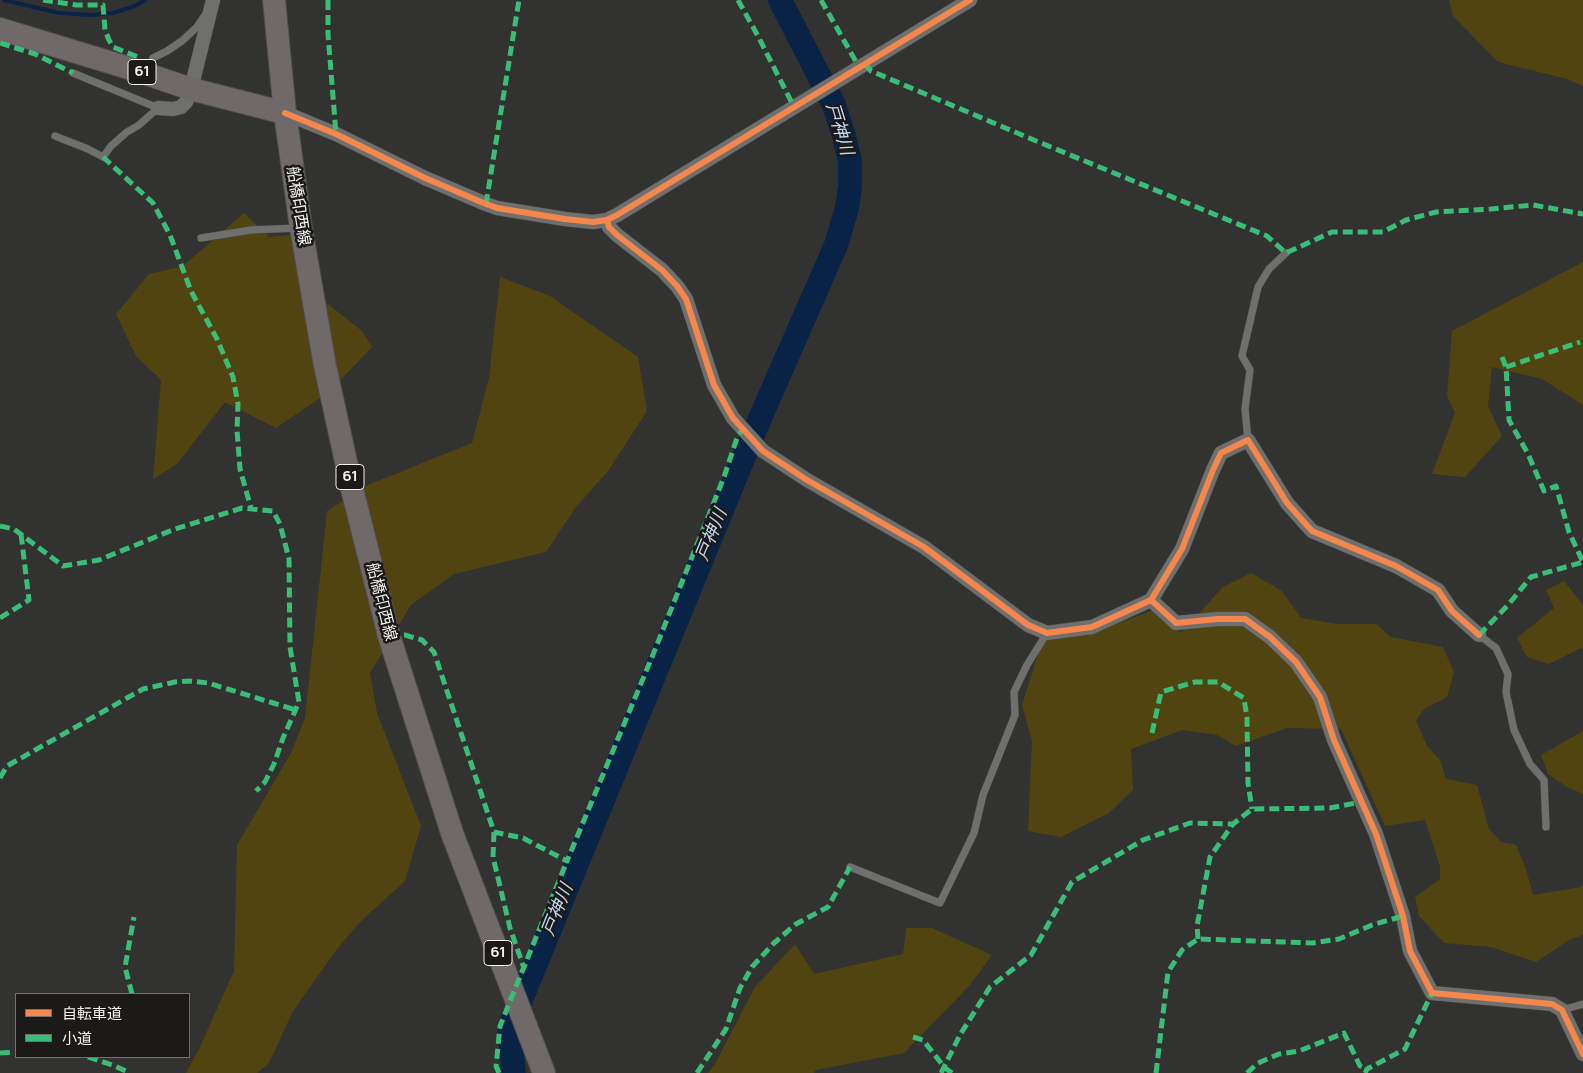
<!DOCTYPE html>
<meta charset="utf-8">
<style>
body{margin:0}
#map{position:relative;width:1583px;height:1073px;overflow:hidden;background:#323231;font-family:Manrope,"Noto Sans JP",sans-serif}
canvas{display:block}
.legend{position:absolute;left:15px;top:993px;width:175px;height:65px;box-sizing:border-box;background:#1b1a19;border:1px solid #71706f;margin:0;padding:6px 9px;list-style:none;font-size:15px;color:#f3f2f0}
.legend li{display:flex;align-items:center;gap:10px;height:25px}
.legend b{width:25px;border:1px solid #71706f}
</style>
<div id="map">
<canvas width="1583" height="1073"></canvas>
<ul class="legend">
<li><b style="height:6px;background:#f5874c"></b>自転車道</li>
<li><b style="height:6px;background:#3abd76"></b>小道</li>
</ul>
</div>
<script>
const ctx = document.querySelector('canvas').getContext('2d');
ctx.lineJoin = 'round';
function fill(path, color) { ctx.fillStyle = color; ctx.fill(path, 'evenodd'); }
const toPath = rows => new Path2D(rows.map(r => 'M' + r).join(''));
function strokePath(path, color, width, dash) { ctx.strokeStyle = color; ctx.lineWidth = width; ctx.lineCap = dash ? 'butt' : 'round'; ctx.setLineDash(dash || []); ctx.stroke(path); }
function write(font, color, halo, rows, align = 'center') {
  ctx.font = font + ' Manrope,"Noto Sans JP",sans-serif'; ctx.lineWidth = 5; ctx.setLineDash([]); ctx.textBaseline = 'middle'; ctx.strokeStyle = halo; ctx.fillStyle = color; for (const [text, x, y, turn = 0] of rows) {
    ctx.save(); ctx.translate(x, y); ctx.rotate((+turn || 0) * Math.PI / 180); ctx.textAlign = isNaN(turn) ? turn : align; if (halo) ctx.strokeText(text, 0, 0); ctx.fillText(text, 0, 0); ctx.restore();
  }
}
const green = toPath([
 [1449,0,1583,0,1583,86,1567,79,1498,62,1453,16],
 [244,213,269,237,313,233,324,301,362,331,372,347,329,392,276,428,225,402,177,464,153,479,161,380,136,356,116,314,149,274,183,266],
 [1583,262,1583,405,1542,379,1492,367,1488,406,1502,436,1465,477,1432,474,1455,413,1447,396,1452,331],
 [500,277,550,296,638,357,647,411,608,471,576,507,546,552,454,574,411,605,370,673,377,713,421,826,405,881,359,923,337,949,293,1011,269,1063,257,1073,186,1073,199,1049,234,971,237,845,291,753,305,718,327,511,368,485,472,443,489,378],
 [1251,573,1282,591,1301,618,1338,624,1376,624,1391,637,1443,647,1454,672,1447,697,1424,709,1416,721,1427,746,1440,760,1446,779,1477,785,1489,829,1501,842,1516,845,1526,869,1533,895,1581,887,1583,884,1583,935,1569,940,1536,962,1491,947,1444,943,1419,916,1415,897,1440,879,1440,866,1425,820,1385,826,1341,729,1287,728,1236,746,1217,735,1182,730,1131,749,1133,790,1109,813,1061,837,1028,831,1032,741,1022,705,1043,638,1102,629,1154,610,1181,633,1223,587],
 [1564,581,1583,605,1583,649,1581,648,1549,664,1527,657,1517,638,1554,608,1546,590],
 [1583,731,1583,794,1567,787,1548,774,1541,755],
 [906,928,932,928,992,955,970,985,904,1053,816,1070,814,1073,708,1073,715,1064,755,987,795,944,814,974,903,954]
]);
const stream = toPath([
 [4,0,59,13,91,15,113,13,135,6,145,0]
]);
const river = toPath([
 [514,1073,509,1029,754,432,836,245,847,208,850,186,850,161,844,136,834,105,780,0]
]);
const lane = toPath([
 [153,58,167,51,182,41,197,27,205,15],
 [55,136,88,149,103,157,111,146,127,132,139,125,158,108,73,73],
 [201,238,251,230,298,228],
 [1248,440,1245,409,1250,370,1242,356,1258,287,1269,269,1286,253],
 [1479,635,1496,648,1508,674,1506,692,1514,730,1530,764,1544,780,1546,827],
 [850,867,940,903,974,833,983,795,1015,715,1014,692,1027,665,1047,633],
 [1562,1010,1583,1004]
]);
const street = toPath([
 [158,108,173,109,181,107,186,102,191,89,213,0],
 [285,113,336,134,425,178,486,204,497,208,565,219,593,222,607,220,617,215,970,0],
 [607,220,609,227,617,235,662,270,677,286,686,299,714,385,733,418,763,451,807,480,924,547,1028,625,1047,633,1092,627,1151,600,1182,549,1213,470,1221,453,1248,440,1287,503,1312,531,1396,566,1438,590,1452,611,1479,635],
 [1151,600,1176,623,1218,619,1245,619,1270,637,1296,662,1320,697,1334,740,1376,834,1403,916,1410,951,1432,993,1552,1004,1562,1010,1583,1054]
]);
const primary = toPath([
 [274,0,285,113,301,228,325,366,352,489,389,636,452,833,544,1073],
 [0,29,135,70,191,89,285,113]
]);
const quiet = toPath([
 [43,0,76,5,103,5,105,30,109,40,113,47,138,57,140,63,135,70],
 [328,0,328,34,336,134],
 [738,0,759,38,794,107],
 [821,0,859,67],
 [0,43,35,54,73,73],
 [865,64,871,71,1029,138,1267,236,1286,253,1332,232,1383,232,1406,220,1436,212,1491,209,1533,205,1583,214],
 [103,157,153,203,170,235,191,291,217,339,233,377,238,404,237,430,240,469,251,508],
 [486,204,519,0],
 [1502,357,1506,367,1509,420,1528,454,1544,491,1556,486,1569,532,1583,562],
 [1506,367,1580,342],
 [0,526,14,529,63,566,99,560,175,529,242,508,273,511,280,524,289,559,290,647,299,702,283,738,274,764,265,782,256,791],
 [0,618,29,600,21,534],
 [1479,635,1508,605,1531,577,1583,562],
 [389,636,405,635,422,640,434,652,494,832,523,838,567,861,652,657,724,477,737,438,742,430],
 [1152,733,1161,692,1195,682,1218,682,1244,698,1247,718,1248,783,1252,809],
 [0,778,7,766,143,689,175,682,189,681,208,683,296,710],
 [494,832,493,857,510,928,524,968],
 [1198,939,1197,926,1210,857,1233,824,1252,809,1330,808,1361,802],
 [132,994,125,967,134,917],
 [913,1037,923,1040,945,1068,952,1073],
 [0,1053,16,1052],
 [88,1057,115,1066,130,1073],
 [499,1073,496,1066,500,1026,567,861],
 [697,1073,726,1029,740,988,752,967,774,943,796,924,828,907,850,867],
 [941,1073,960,1035,990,987,1031,955,1072,882,1143,840,1190,823,1233,824],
 [1156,1073,1168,972,1182,950,1198,939,1313,943,1339,939,1372,925,1403,916],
 [1247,1073,1258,1063,1279,1054,1299,1051,1344,1033,1360,1066,1367,1069],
 [1365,1073,1367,1069,1405,1049,1432,993]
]);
const cycleway = toPath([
 [285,113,336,134,425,178,486,204,497,208,565,219,593,222,607,220,617,215,970,0],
 [607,220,609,227,617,235,662,270,677,286,686,299,714,385,733,418,763,451,807,480,924,547,1028,625,1047,633,1092,627,1151,600,1182,549,1213,470,1221,453,1248,440,1287,503,1312,531,1396,566,1438,590,1452,611,1479,635],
 [1151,600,1176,623,1218,619,1245,619,1270,637,1296,662,1320,697,1334,740,1376,834,1403,916,1410,951,1432,993,1552,1004,1562,1010,1583,1054]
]);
const shields = [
 [142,72,28],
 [350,477,28],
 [498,953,28]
];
const shieldNames = [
 ["61",142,72],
 ["61",350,477],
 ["61",498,953]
];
const streetNames = [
 ["船橋印西線",298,206,81],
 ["船橋印西線",381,602,76]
];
const waterNames = [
 ["戸神川",839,129,73],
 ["戸神川",712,535,-68],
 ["戸神川",558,910,-68]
];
fill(green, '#504511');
strokePath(stream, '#092347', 4);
strokePath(river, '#092347', 24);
strokePath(lane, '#4e4e4d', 8);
strokePath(street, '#4e4e4d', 15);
strokePath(primary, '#4e4e4d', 24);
strokePath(lane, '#6f6f6d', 7);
strokePath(street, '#6f6f6d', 14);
strokePath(primary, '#706969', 22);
strokePath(quiet, '#3abd76', 5, [10, 5]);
strokePath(cycleway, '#f5874c', 6);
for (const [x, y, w] of shields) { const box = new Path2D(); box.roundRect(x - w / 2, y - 12.5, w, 25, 4); ctx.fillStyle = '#1b1a19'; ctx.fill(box); strokePath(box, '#f3f2f0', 1); }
write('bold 15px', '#f3f2f0', null, shieldNames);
write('16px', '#f3f2f0', '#1b1a19', streetNames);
write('italic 18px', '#c3d7f3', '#1b1a19', waterNames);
</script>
